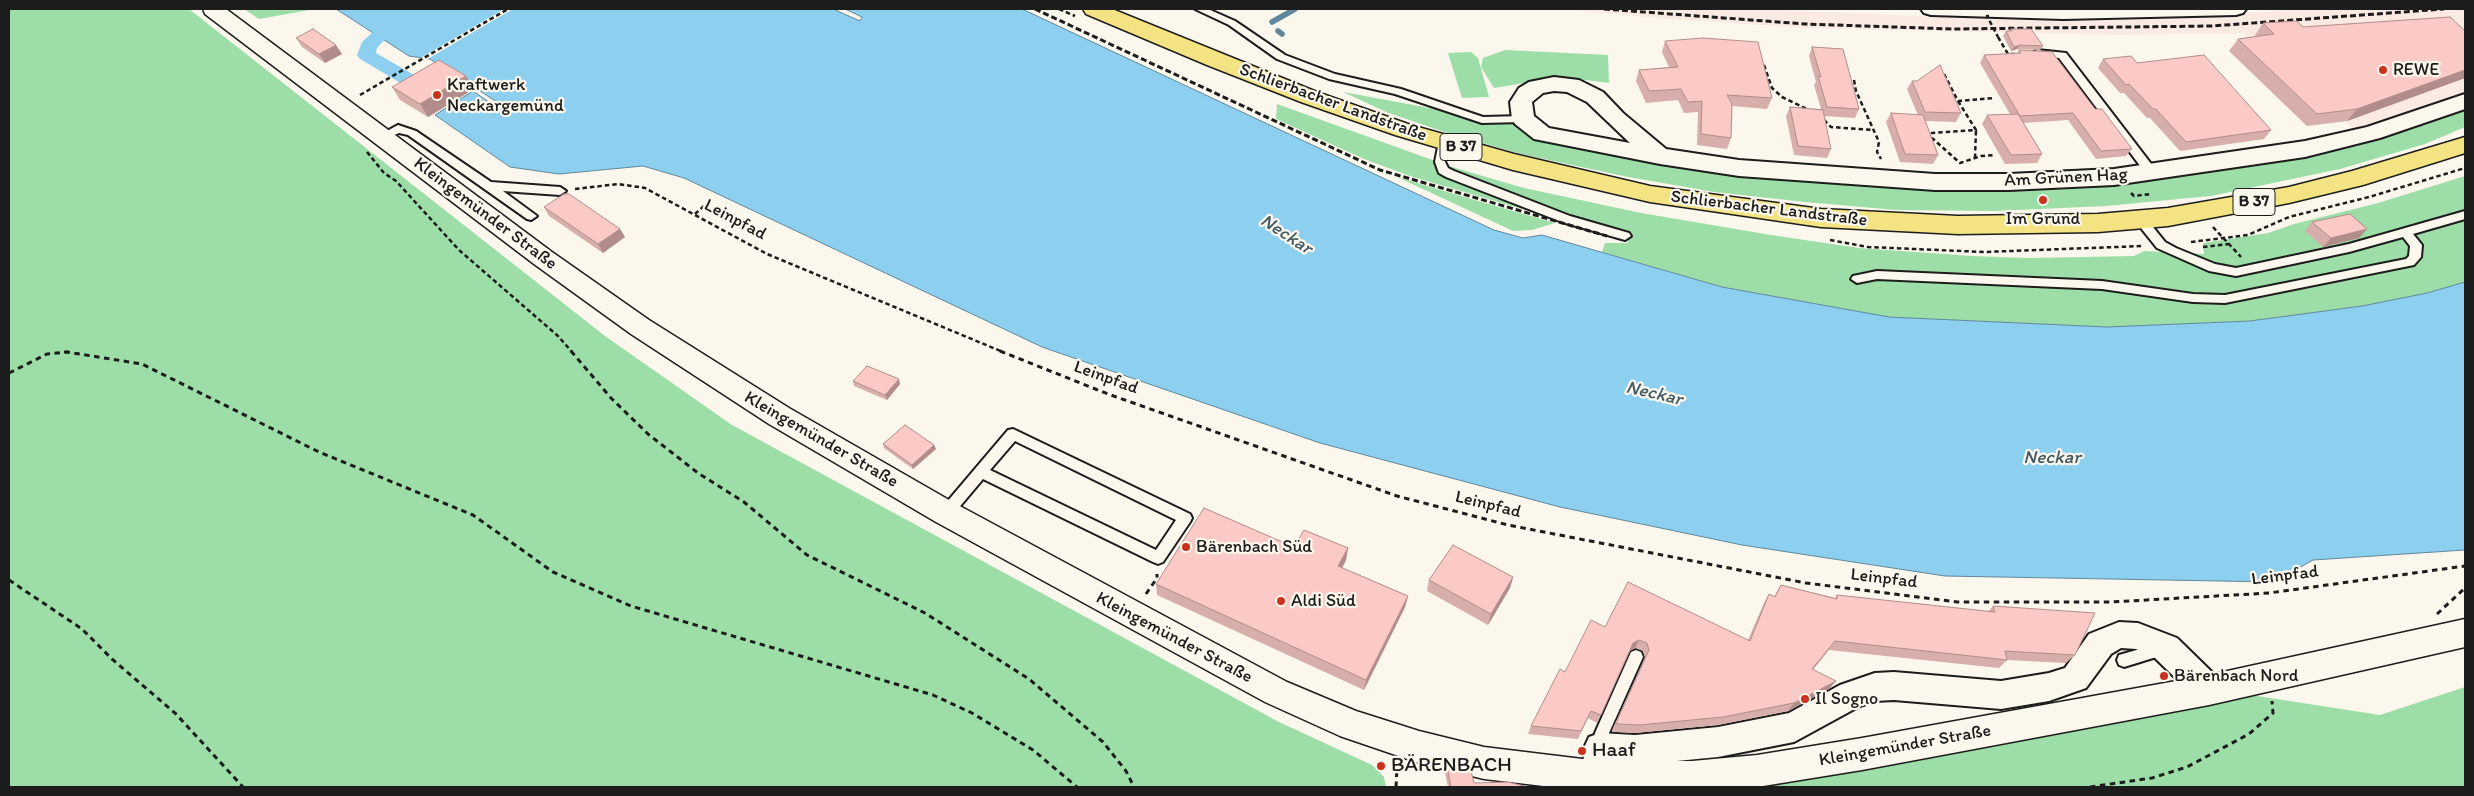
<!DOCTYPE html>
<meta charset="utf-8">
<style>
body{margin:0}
#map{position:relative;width:2474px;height:796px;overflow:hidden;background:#fbf7ec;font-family:Itim,sans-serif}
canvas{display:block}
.frame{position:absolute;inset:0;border:10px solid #1c1c1c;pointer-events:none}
</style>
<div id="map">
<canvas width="2474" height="796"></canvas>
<div class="frame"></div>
</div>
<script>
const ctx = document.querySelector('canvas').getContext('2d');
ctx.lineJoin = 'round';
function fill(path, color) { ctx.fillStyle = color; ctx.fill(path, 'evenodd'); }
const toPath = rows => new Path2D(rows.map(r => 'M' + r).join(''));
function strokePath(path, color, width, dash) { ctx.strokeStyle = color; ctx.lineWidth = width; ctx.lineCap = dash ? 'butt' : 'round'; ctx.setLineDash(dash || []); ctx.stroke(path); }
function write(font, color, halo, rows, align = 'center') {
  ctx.font = font + ' Itim,sans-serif'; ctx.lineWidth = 4.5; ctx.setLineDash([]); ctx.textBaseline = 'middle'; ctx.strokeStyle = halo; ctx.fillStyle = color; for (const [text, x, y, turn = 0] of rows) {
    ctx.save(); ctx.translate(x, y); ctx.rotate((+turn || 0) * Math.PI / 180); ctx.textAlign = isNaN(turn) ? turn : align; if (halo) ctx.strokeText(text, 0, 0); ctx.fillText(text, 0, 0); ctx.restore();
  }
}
const built = toPath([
 [1563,9,1756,9,1965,18,2125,18,2221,15,2300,9,2465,9,2465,13,2435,16,2465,14,2465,96,2356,131,2243,33,2117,35,1807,28,1655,18]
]);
const green = toPath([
 [9,9,189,9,605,336,732,425,1279,722,1372,765,1384,777,1386,787,9,787],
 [244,9,315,9,259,19],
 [1505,50,1608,55,1609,83,1561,77,1494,88,1481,67,1483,58],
 [1471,52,1478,58,1489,97,1462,98,1448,53],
 [1343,92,1678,154,1796,166,1956,175,2137,166,2356,131,2465,96,2465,127,2425,144,2340,169,2211,196,2106,206,1995,211,1896,210,1805,202,1714,192,1623,176,1521,154,1453,135,1386,112],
 [1277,104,1452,167,1524,188,1641,213,1771,235,1859,248,1972,256,2028,258,2134,256,2144,251,2204,254,2203,243,2268,233,2294,224,2378,203,2465,176,2465,282,2427,293,2362,306,2250,321,2107,327,1889,317,1722,287,1602,252,1605,243,1628,243,1629,231,1556,219,1410,176,1364,159,1276,119],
 [1397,177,1454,194,1555,223,1532,230,1513,231],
 [2173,683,2380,715,2465,687,2465,787,1741,787]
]);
const water = toPath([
 [336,9,833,9,860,21,862,17,845,9,1022,9,1494,230,1523,238,1542,235,1722,287,1889,317,2107,327,2250,321,2362,306,2427,293,2465,282,2465,550,2313,560,2274,582,1945,576,1742,545,1560,507,1320,443,1042,347,684,178,643,166,559,174,510,167,435,115,473,91,499,109,503,106,477,89,480,86,471,80,466,83,430,59,409,56,336,9]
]);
const pier = toPath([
 [504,9,513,9,424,61,417,60]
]);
const stream = toPath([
 [1272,22,1295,9],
 [1278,31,1282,34]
]);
const canal = toPath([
 [379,30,385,32,388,36,377,48,376,53,440,90,442,94,440,98,433,100,426,98,360,59,357,55,362,42,373,32,379,30]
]);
const pathFar1 = toPath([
 [1059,9,1075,16],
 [1998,37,2008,54,2015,54],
 [1764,65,1772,88,1782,97,1809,110],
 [1944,74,1958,101,1994,98],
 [1854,80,1856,91,1879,142,1877,152,1881,159],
 [360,95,508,9],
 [1958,101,1976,130,1932,133,1932,138,1960,163,1981,156,1995,155],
 [1824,120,1831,127,1873,130],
 [367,152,384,173,396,181,459,250,558,336,572,352],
 [1975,158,1976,130],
 [575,189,618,184,645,188,767,254,1003,352],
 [2131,193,2134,196,2151,194],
 [695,214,704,206],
 [2213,227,2241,257],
 [1830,240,1868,247,1984,252,2143,246],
 [2191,242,2248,235,2289,217,2369,197,2465,168],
 [2203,247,2229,244],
 [64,352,69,352]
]);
const path = toPath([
 [571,351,611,398,648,434,698,473,744,502,807,555,925,613,1029,679,1103,742,1126,771,1134,787],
 [1000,351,1108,394,1397,496,1508,525,1806,583,1957,602,2111,602,2269,593,2465,566],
 [9,373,47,354,67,352,142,364,319,452,473,515,553,572,631,606,933,695,972,713,1033,750,1077,787],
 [9,580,82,629,112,659,176,714,243,787],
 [1146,594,1157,578,1157,574],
 [2437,614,2465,588],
 [1396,787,1397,767],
 [2090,787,2152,778,2187,767,2249,734,2273,713,2272,701]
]);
const lane = toPath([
 [1195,9,1208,9,1235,21,1285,55,1335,74,1401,89,1483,117,1523,116,1528,119,1523,122,1482,123,1395,94,1329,79,1277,59,1229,25,1195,9],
 [2037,50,2066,53,2155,169,2156,172,2155,175,2147,175,2059,58,2033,55,2032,53,2037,50],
 [398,125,416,131,491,182,560,187,566,191,560,195,503,191,537,216,531,220,527,219,408,135,399,133,381,141,376,137,398,125],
 [1444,138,1449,142,1445,162,1448,168,1454,171,1570,216,1629,233,1631,236,1625,240,1562,222,1446,177,1439,173,1435,162,1439,142,1444,138],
 [2465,211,2465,219,2413,234,2422,245,2421,257,2414,265,2225,303,2193,302,2102,289,1877,279,1857,283,1851,279,1853,276,1877,271,2102,281,2193,294,2225,295,2406,259,2409,256,2410,246,2403,237,2349,252,2236,276,2209,271,2157,248,2137,223,2135,220,2137,217,2145,217,2165,242,2176,248,2215,264,2236,268,2349,244,2465,211],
 [1013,429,1190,514,1192,518,1190,522,1163,562,1158,564,1153,562,983,479,951,517,946,519,941,517,939,513,941,509,1008,430,1013,429],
 [1015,441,1176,520,1156,550,990,470,1015,441],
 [2161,643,2166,644,2168,649,2166,654,2124,667,2119,665,2117,660,2119,655,2161,643],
 [1636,650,1641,652,1643,657,1609,733,1605,753,1600,755,1595,753,1592,748,1595,733,1631,652,1636,650]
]);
const street = toPath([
 [1921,9,2246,9,2243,13,2236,15,2063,19,1931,15,1924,13,1921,9],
 [1554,77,1579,80,1603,92,1623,113,1666,149,1739,160,1935,174,2009,174,2114,169,2305,141,2367,127,2465,94,2465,109,2380,138,2305,157,2114,185,2009,190,1935,190,1739,176,1660,164,1534,139,1515,124,1512,119,1510,102,1519,88,1529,82,1554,77],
 [1554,91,1567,92,1587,102,1630,143,1549,128,1534,116,1532,102,1543,93,1554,91],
 [2119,622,2138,623,2177,638,2220,680,2224,690,2220,700,2209,704,2198,700,2155,658,2136,649,2121,648,2111,654,2086,688,2049,701,2001,709,1894,700,1875,701,1860,706,1794,742,1718,757,1635,765,1615,764,1615,777,1611,787,1587,787,1583,777,1584,748,1589,737,1600,733,1635,735,1718,727,1789,713,1840,685,1875,673,1894,672,2001,681,2049,673,2065,668,2089,634,2119,622]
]);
const secondary = toPath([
 [203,9,226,9,552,252,649,320,789,408,956,504,1287,682,1356,711,1419,731,1484,747,1599,761,1692,761,1757,755,1862,738,2209,675,2465,619,2465,647,2209,705,1862,770,1757,787,1552,787,1484,779,1419,763,1340,736,1265,702,936,522,769,424,631,334,534,264,205,14,203,9]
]);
const primary = toPath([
 [1083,9,1112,9,1317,92,1411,125,1514,154,1650,186,1821,209,1958,216,2098,214,2168,208,2289,187,2352,171,2465,137,2465,153,2363,185,2289,203,2168,226,2098,232,1958,234,1821,227,1650,202,1513,170,1395,135,1301,102,1207,65,1086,14,1083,9]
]);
const rail = toPath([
 [1035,9,1380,170,1607,236],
 [1604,9,1805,24,1953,29,2212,26,2444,9]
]);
const pathBridge = toPath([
 [1989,16,1987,16,1998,37]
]);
const wall = toPath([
 [2263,23,2303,27,2465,31,2465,78,2347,121,2307,126,2229,51,2238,39,2256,37,2255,35],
 [2011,29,2043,46,2040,50,2017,49,2011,51,2003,36,2006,31,2010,31],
 [296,38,342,54,325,63,302,47],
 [1665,41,1772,98,1767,109,1732,106,1731,138,1727,149,1697,145,1698,112,1684,113,1678,100,1646,103,1636,81,1639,70,1669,67,1662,52],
 [1812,47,1859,109,1855,118,1824,116,1831,149,1827,158,1794,155,1786,116,1790,107,1821,109,1814,85,1816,82,1809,56],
 [2019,50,2095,109,2132,149,2126,156,2096,159,2068,120,2023,123,2042,154,2037,163,2005,164,1982,124,1987,115,2010,114,1980,63,1984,55,2017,54],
 [2103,59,2137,63,2271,130,2264,139,2180,151,2150,118,2147,118,2124,93,2120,93,2098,68],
 [466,76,474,89,428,117,400,100,392,87],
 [1912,81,1961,113,1956,122,1925,121,1938,155,1933,164,1900,162,1886,122,1891,113,1918,115,1907,89],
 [544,207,620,229,625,237,603,253,549,216],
 [2312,222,2367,229,2359,238,2323,247,2305,231],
 [853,381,900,384,887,400,854,386],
 [883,444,934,445,936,449,913,469,884,448],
 [1294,547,1348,548,1346,560,1342,568,1408,596,1405,607,1364,690,1157,595,1156,584],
 [1513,577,1510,588,1488,625,1427,591,1429,580],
 [1781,585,1835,598,1837,595,1988,612,1993,606,2075,655,2066,663,2007,660,1999,668,1829,650,1813,670,1829,689,1788,711,1718,725,1635,733,1615,732,1612,730,1645,658,1643,651,1635,648,1630,651,1597,723,1588,718,1578,739,1528,734,1531,726,1565,672,1605,627,1748,640,1764,603,1769,594,1774,597],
 [1447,766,1474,783,1528,787,1448,787,1445,773]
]);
const shadedWall = toPath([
 [336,45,342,54,325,63,319,54],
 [2020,45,2017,49,2011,51,2014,47],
 [2465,70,2465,78,2347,121,2357,109],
 [466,76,474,89,428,117,420,104],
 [620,229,625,237,603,253,598,244],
 [2367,229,2359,238,2323,247,2331,238],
 [899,379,900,384,887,400,885,395],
 [934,445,936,449,913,469,912,465],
 [1348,548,1346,560,1337,577,1338,566],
 [1513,577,1510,588,1488,625,1491,614],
 [1408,596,1405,607,1364,690,1366,680],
 [1639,640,1635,648,1629,651,1633,643],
 [1836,681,1829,689,1788,711,1794,703]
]);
const building = toPath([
 [2450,17,2465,31,2465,70,2357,109,2317,114,2238,39,2274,34,2263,23,2297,21,2303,27,2450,17],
 [313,29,336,45,319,54,296,38,313,29],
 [2011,29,2031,29,2043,46,2020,45,2014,47,2006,31,2012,31,2011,29],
 [1703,38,1758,42,1772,98,1727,95,1732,104,1731,138,1701,134,1702,101,1688,102,1681,89,1649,91,1639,70,1678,67,1665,41,1703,38],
 [1812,47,1843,49,1859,109,1827,107,1818,76,1821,77,1812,47],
 [2019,50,2052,52,2095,109,2102,109,2132,149,2101,151,2073,113,2020,116,1984,55,2021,53,2019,50],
 [2204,55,2271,130,2186,142,2156,109,2153,109,2129,84,2126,85,2103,59,2131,56,2137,63,2204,55],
 [439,60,466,76,420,104,392,87,439,60],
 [1940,65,1961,113,1925,112,1912,81,1917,81,1940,65],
 [1790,107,1823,110,1831,149,1798,146,1790,107],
 [1891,113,1923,115,1938,155,1905,154,1891,113],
 [2018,114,2042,154,2011,155,1987,115,2018,114],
 [564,194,569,194,620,229,598,244,544,207,564,194],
 [2350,214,2367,229,2331,238,2312,222,2350,214],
 [867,366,899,379,885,395,853,381,867,366],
 [905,425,934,445,912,465,883,444,905,425],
 [1204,508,1294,547,1304,530,1348,548,1338,566,1408,596,1366,680,1156,584,1204,508],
 [1453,545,1513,577,1491,614,1429,580,1453,545],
 [1628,582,1750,641,1769,594,1775,597,1781,585,1837,599,1837,595,1995,612,1993,606,2095,613,2075,655,2005,651,2007,660,1835,641,1812,669,1836,681,1794,703,1723,717,1639,725,1619,724,1616,723,1649,650,1647,643,1639,640,1633,643,1601,715,1591,711,1581,731,1531,726,1560,669,1565,672,1591,620,1605,627,1628,582],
 [1447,766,1471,771,1474,783,1508,782,1528,787,1451,787,1447,766]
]);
const markers = [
 [2383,70,5,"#c8321e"],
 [437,95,5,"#c8321e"],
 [2043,200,5,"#c8321e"],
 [1186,547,5,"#c8321e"],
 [1281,601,5,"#c8321e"],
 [2164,676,5,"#c8321e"],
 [1805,699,5,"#c8321e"],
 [1582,751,5,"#c8321e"],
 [1381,766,5,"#c8321e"]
];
const shields = [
 [1461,147,42],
 [2254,202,42]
];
const shieldNames = [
 ["B 37",1461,147],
 ["B 37",2254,202]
];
const poiNames = [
 ["REWE",2393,70],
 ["Kraftwerk",447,85],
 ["Neckargemünd",447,106],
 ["Im Grund",2043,219,"center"],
 ["Bärenbach Süd",1196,547],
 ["Aldi Süd",1291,601],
 ["Bärenbach Nord",2174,676],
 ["Il Sogno",1815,699]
];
const streetNames = [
 ["Schlierbacher Landstraße",1333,103,20],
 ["Am Grünen Hag",2066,178,-3],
 ["Schlierbacher Landstraße",1769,209,7],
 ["Kleingemünder Straße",485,214,37],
 ["Leinpfad",735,220,28],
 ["Leinpfad",1106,378,20],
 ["Kleingemünder Straße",821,440,30],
 ["Leinpfad",1488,505,14],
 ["Leinpfad",2285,576,-7],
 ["Leinpfad",1884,579,7],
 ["Kleingemünder Straße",1174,638,28],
 ["Kleingemünder Straße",1905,746,-10]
];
const waterNames = [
 ["Neckar",1286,235,33],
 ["Neckar",1654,394,13],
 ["Neckar",2052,458]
];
const nearPoinames = [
 ["Haaf",1592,751],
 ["BÄRENBACH",1391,766]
];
fill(built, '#fbeae1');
fill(green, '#9ddea8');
fill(water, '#8dcfef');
strokePath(water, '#60879b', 1);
fill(pier, '#fbf7ec');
strokePath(stream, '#60879b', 5.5);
fill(canal, '#8dcfef');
strokePath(lane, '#1c1c1c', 4);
strokePath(street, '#1c1c1c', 4);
strokePath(secondary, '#1c1c1c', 3);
strokePath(primary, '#1c1c1c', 3);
strokePath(pathFar1, '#1c1c1c', 2.5, [4.5, 3]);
strokePath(path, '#1c1c1c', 3, [5.5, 4.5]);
fill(lane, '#fbf7ec');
fill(street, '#fbf7ec');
fill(secondary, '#fbf7ec');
fill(primary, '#f4e382');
strokePath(rail, '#1c1c1c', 3, [6, 3]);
strokePath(pathBridge, '#1c1c1c', 2.5, [4.5, 3]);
fill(wall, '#d8aeab');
fill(shadedWall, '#b08d8b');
fill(building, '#fbcac7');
strokePath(building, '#b08d8b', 1);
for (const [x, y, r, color] of markers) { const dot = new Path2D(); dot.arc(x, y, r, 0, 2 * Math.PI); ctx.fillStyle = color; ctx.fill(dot); strokePath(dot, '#fbf7ec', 2); }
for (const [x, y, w] of shields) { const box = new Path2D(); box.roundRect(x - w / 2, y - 13.5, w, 27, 4); ctx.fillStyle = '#fbf7ec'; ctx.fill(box); strokePath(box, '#1c1c1c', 1); }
write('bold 16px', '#1c1c1c', null, shieldNames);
write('18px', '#1c1c1c', '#fbf7ec', poiNames, 'left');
write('18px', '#1c1c1c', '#fbf7ec', streetNames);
write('italic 19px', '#445b66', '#fbf7ec', waterNames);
write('21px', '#1c1c1c', '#fbf7ec', nearPoinames, 'left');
</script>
